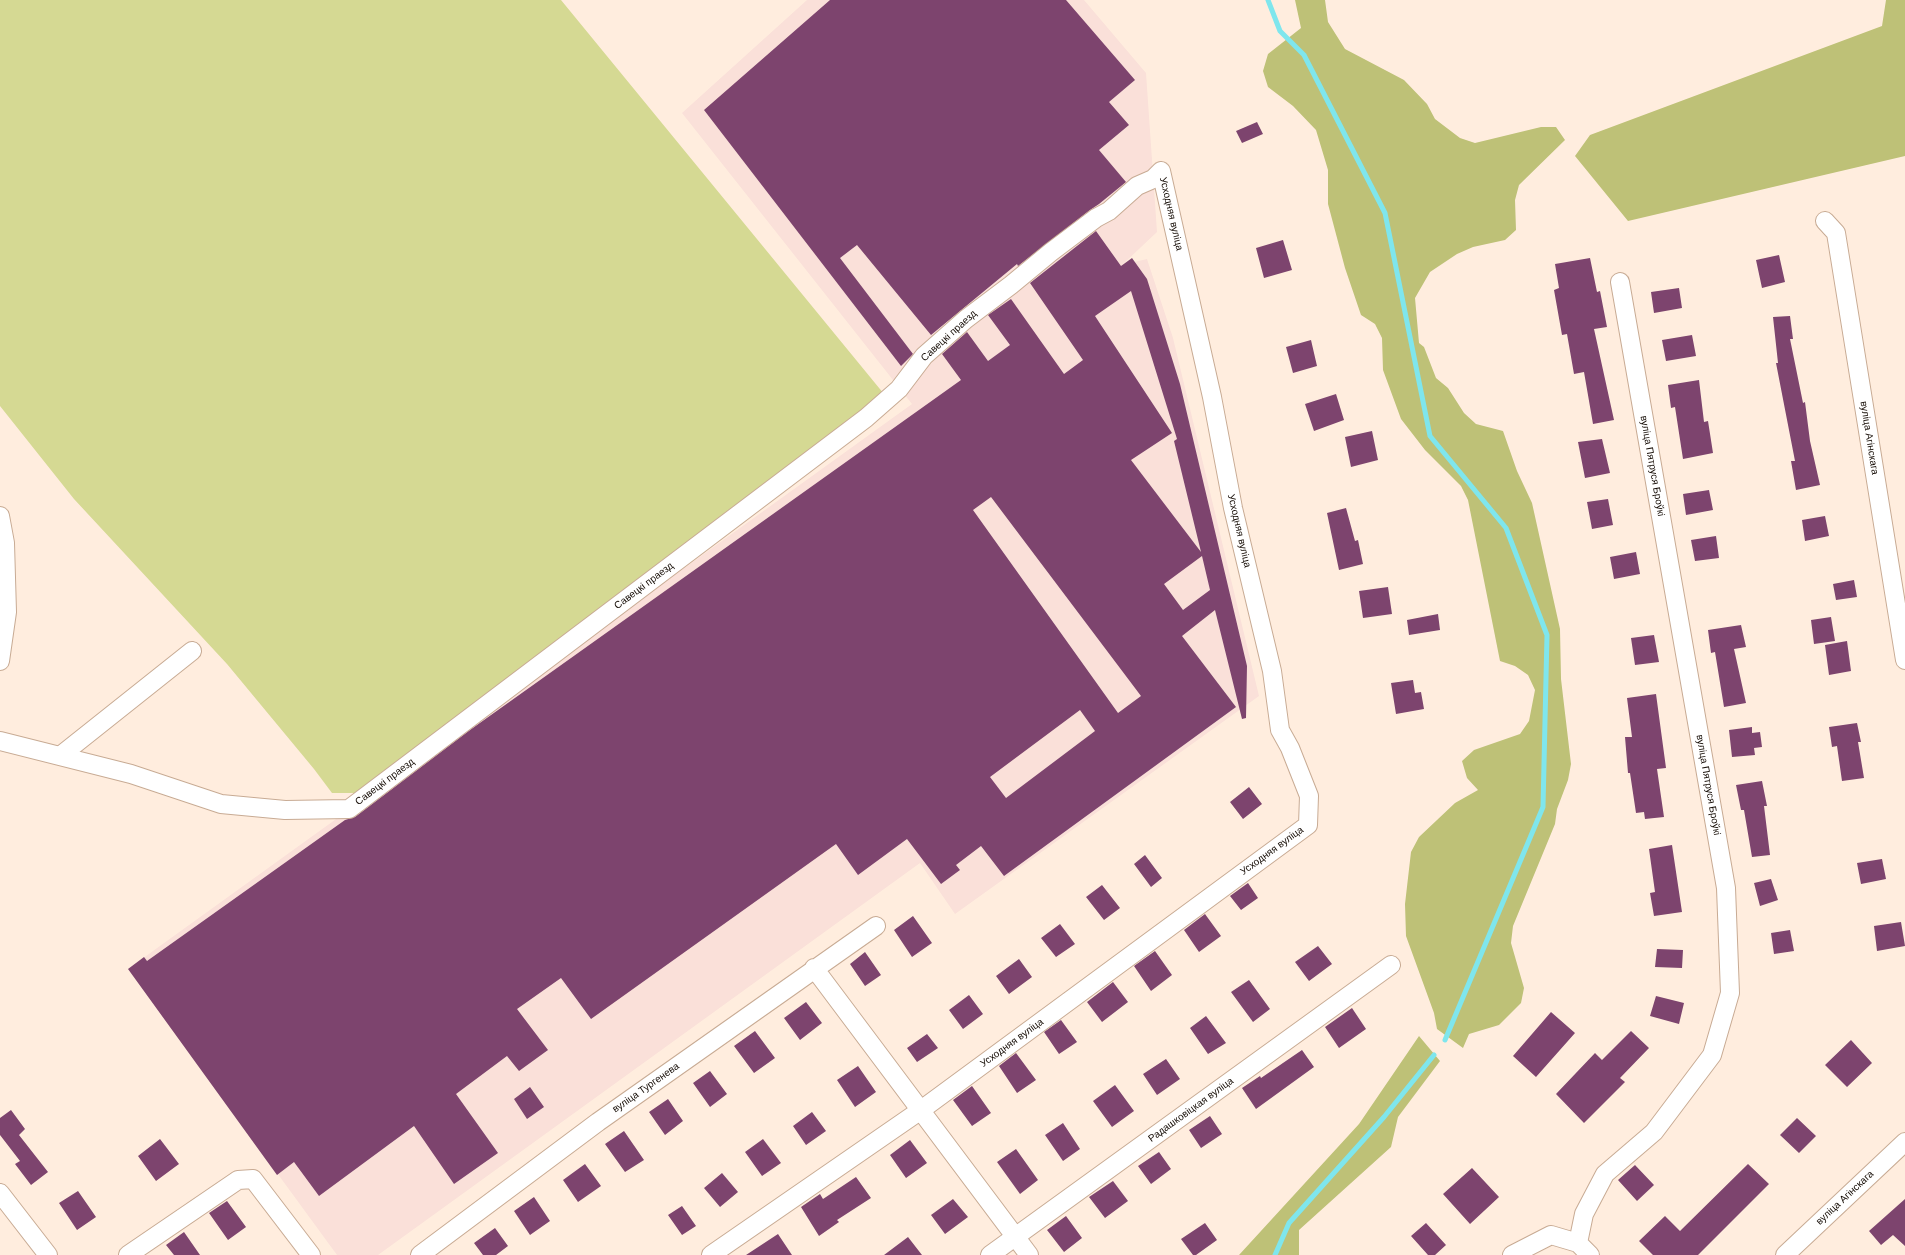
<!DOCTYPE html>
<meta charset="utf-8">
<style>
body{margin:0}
canvas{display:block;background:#ffedde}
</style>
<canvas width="1905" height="1255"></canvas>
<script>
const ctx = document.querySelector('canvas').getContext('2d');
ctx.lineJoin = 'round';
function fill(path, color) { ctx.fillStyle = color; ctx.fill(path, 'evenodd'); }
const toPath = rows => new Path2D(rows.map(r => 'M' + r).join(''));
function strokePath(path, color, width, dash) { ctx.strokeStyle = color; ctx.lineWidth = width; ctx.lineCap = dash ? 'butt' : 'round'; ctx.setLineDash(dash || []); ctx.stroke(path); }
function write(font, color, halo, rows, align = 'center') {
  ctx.font = font + ' Helvetica,sans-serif'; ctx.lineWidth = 4; ctx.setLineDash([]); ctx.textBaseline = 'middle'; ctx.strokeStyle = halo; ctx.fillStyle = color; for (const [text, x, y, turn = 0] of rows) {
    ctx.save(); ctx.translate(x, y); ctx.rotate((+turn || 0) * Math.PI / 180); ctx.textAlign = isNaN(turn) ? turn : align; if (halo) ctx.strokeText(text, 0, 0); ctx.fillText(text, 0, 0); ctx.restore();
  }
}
const industrial = toPath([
 [807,0,1084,0,1146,73,1157,232,1122,265,1147,259,1173,338,1259,696,955,914,920,863,378,1255,337,1255,128,969,912,404,682,113]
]);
const green = toPath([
 [0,0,561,0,884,394,358,793,332,793,314,769,227,664,74,499,0,406]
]);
const forest = toPath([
 [1295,0,1325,0,1328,22,1345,49,1404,80,1427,104,1435,119,1460,138,1475,143,1541,127,1556,127,1565,140,1519,185,1515,200,1516,230,1505,240,1473,247,1457,254,1430,272,1415,298,1419,343,1424,347,1436,378,1448,388,1464,413,1476,424,1503,431,1517,471,1532,503,1560,629,1561,679,1571,764,1568,780,1557,809,1555,824,1513,926,1511,943,1524,988,1521,1003,1499,1025,1469,1034,1463,1048,1437,1029,1434,1013,1406,936,1405,904,1411,852,1419,837,1455,803,1478,790,1467,778,1462,761,1474,750,1520,734,1529,721,1535,690,1528,675,1515,666,1500,661,1468,500,1461,486,1425,450,1401,419,1383,370,1382,338,1375,324,1361,315,1345,268,1328,204,1328,170,1316,130,1293,106,1268,87,1263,71,1268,54,1301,28],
 [1886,0,1905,0,1905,156,1628,221,1575,156,1590,135,1882,26],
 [1419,1036,1440,1061,1398,1117,1391,1147,1299,1230,1299,1255,1239,1255,1359,1124]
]);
const stream = toPath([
 [1268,0,1280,31,1304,55,1385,213,1430,436,1506,528,1547,635,1543,807,1445,1040],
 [1275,1255,1289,1223,1384,1117,1434,1055]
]);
const building = toPath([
 [830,0,1066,0,1135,80,1109,102,1129,125,1099,150,1126,182,1099,204,1090,210,1018,266,1017,264,931,335,857,245,840,258,913,354,901,366,704,110],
 [1257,122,1263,134,1242,143,1236,131],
 [1096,231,1121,266,1132,258,1147,279,1180,384,1247,666,1246,718,1242,719,1215,610,1182,636,1236,707,1004,876,981,846,956,865,960,870,941,884,907,839,858,875,836,844,591,1019,561,978,517,1009,548,1050,519,1071,507,1056,456,1094,498,1153,454,1184,414,1126,319,1196,294,1162,277,1175,128,969,144,957,147,961,345,820,355,817,470,730,961,380,942,354,967,332,988,361,1010,345,988,315,1011,299,1064,374,1083,360,1030,283],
 [1131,291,1177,439,1174,441,1201,552,1131,460,1172,433,1095,316],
 [991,497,1141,696,1118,713,973,510],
 [1202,556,1210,590,1183,610,1164,584],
 [1080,710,1095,731,1006,798,990,777],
 [1283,240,1292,270,1264,278,1256,248],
 [1779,255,1785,282,1762,288,1756,260],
 [1590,258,1597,292,1600,291,1607,327,1594,329,1614,420,1593,424,1584,372,1574,374,1567,334,1562,335,1554,290,1559,288,1555,264],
 [1679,288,1682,308,1654,313,1651,292],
 [1790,316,1793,339,1790,339,1803,403,1805,402,1810,441,1820,485,1796,490,1791,461,1795,461,1776,363,1778,363,1773,317],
 [1692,335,1696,356,1666,361,1662,340],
 [1311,340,1317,366,1293,373,1286,347],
 [1699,380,1704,422,1708,421,1713,453,1683,459,1675,407,1671,408,1668,385],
 [1336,394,1344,420,1314,431,1305,404],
 [1372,431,1378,460,1351,467,1345,437],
 [1602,439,1610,473,1585,478,1578,442],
 [1709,490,1713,510,1686,515,1683,494],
 [1608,499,1613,525,1592,529,1587,502],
 [1346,508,1355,541,1358,540,1363,564,1339,570,1327,513],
 [1825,516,1829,536,1805,541,1802,520],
 [1716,536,1719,558,1695,561,1691,540],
 [1636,552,1640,574,1614,579,1610,557],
 [1854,580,1857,597,1836,600,1833,584],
 [1388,587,1392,614,1363,618,1359,591],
 [1438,614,1440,630,1409,635,1407,620],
 [1831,617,1835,641,1814,644,1811,620],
 [1741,625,1746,647,1734,649,1746,703,1724,707,1715,652,1711,653,1708,630],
 [1654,635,1659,662,1635,665,1631,638],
 [1847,641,1851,671,1829,675,1825,645],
 [1413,680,1415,693,1421,692,1424,709,1396,714,1391,683],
 [1656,694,1666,768,1657,769,1664,817,1645,819,1644,812,1636,813,1630,773,1628,773,1625,737,1632,737,1627,698],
 [1857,723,1861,742,1858,742,1864,778,1842,781,1837,746,1832,747,1829,727],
 [1752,727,1752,733,1760,732,1762,747,1754,748,1755,755,1732,757,1729,730],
 [1762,781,1767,806,1764,806,1770,855,1752,857,1744,810,1741,810,1736,785],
 [1249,787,1262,804,1243,819,1230,802],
 [1672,845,1682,912,1654,916,1650,893,1655,892,1649,849],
 [1145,855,1162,878,1151,887,1134,864],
 [1882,859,1886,879,1861,884,1857,863],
 [1771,879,1778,900,1760,906,1754,883],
 [1248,883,1258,898,1241,910,1230,896],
 [1102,885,1120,908,1104,920,1086,897],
 [1205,914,1221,936,1199,952,1184,930],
 [913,916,932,943,912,957,894,930],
 [1901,922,1905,946,1877,951,1874,926],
 [1060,924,1075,944,1056,957,1041,938],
 [1790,930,1794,951,1774,954,1771,933],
 [1318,946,1332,964,1309,981,1295,962],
 [1657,949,1683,950,1682,968,1655,967],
 [1155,951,1172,975,1151,991,1134,966],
 [865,952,881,975,865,986,850,964],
 [1019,959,1032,977,1009,994,996,976],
 [1249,980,1270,1009,1253,1022,1231,992],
 [1113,982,1128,1002,1102,1022,1087,1002],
 [969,995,983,1014,963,1029,949,1010],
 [1656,996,1684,1003,1679,1024,1650,1016],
 [806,1002,822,1023,800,1040,784,1018],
 [1352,1008,1366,1029,1339,1048,1325,1027],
 [1551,1012,1575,1033,1536,1077,1513,1056],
 [1206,1016,1226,1043,1208,1054,1190,1028],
 [1061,1020,1077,1042,1059,1054,1044,1032],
 [755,1031,775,1058,754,1073,734,1046],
 [1631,1031,1649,1048,1620,1078,1625,1082,1584,1123,1556,1094,1595,1053,1602,1060],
 [927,1034,938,1048,917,1062,907,1048],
 [1851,1040,1872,1063,1847,1087,1825,1065],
 [1302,1050,1314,1067,1256,1109,1242,1088,1260,1076,1261,1078],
 [1016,1053,1036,1080,1017,1093,999,1066],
 [1166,1059,1180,1079,1157,1095,1143,1074],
 [858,1066,876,1092,855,1107,837,1080],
 [710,1071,727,1094,710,1107,693,1083],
 [1115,1085,1134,1111,1112,1127,1093,1101],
 [972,1086,991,1113,972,1126,953,1100],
 [530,1087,544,1107,527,1119,514,1099],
 [668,1099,683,1121,665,1135,649,1112],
 [11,1110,25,1129,19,1135,48,1172,31,1185,15,1164,20,1161,0,1135,0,1118],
 [812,1112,826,1131,806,1145,793,1126],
 [1210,1116,1222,1134,1201,1148,1189,1130],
 [1797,1118,1816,1136,1799,1153,1780,1135],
 [1063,1123,1080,1149,1063,1161,1045,1135],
 [624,1131,644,1160,625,1172,605,1144],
 [160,1139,179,1164,156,1181,138,1156],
 [763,1139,781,1163,762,1176,745,1152],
 [910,1140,927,1163,906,1178,890,1155],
 [1016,1149,1038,1180,1020,1194,997,1162],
 [1159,1152,1171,1169,1151,1184,1138,1166],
 [585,1164,601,1186,578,1202,563,1180],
 [1748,1164,1769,1184,1698,1255,1653,1255,1639,1241,1665,1216,1680,1231],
 [1635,1165,1654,1185,1637,1201,1618,1180],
 [1472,1168,1499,1197,1470,1224,1443,1194],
 [722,1173,738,1192,720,1207,704,1188],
 [856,1177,871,1198,837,1220,839,1222,819,1236,801,1207,820,1194,823,1199],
 [1113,1181,1128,1201,1105,1218,1089,1197],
 [78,1191,96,1217,77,1230,59,1203],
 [534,1197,550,1221,530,1235,514,1211],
 [953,1199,968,1217,945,1234,931,1215],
 [1905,1199,1905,1246,1893,1235,1881,1245,1869,1231],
 [227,1201,246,1227,228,1240,209,1213],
 [682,1206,696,1226,682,1235,668,1215],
 [1066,1216,1082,1238,1064,1252,1047,1230],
 [1205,1223,1217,1240,1196,1255,1193,1255,1181,1239],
 [1426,1223,1446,1245,1435,1255,1428,1255,1411,1236],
 [495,1228,508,1246,496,1255,483,1255,474,1243],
 [184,1232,200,1255,174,1255,166,1245],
 [778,1234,792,1255,746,1255],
 [908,1237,922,1255,884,1255]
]);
const street = toPath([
 [1825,221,1836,233,1905,660],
 [0,516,5,543,7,612,0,661],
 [0,741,131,774,221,804,285,810,349,809,866,418,899,389,924,356,966,319,1011,285,1051,252,1096,218,1109,211,1137,186,1153,179,1161,171],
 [60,756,192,651],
 [814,968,1029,1255],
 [0,1193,48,1255],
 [1578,1243,1584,1214,1605,1174,1654,1132,1712,1055,1730,993,1726,888,1620,282],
 [1578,1243,1590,1255],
 [128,1255,238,1180,253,1179,311,1255],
 [420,1255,598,1122,876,926],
 [711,1255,921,1110,1308,825,1309,796,1290,748,1280,730,1272,671,1233,508,1212,397,1161,171],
 [990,1255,1391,965],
 [1512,1255,1551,1235,1578,1243],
 [1785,1255,1905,1142]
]);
const streetNames = [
 ["Усходняя вуліца",1171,214,77],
 ["Савецкі праезд",949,336,-42],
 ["вуліца Агінскага",1869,438,81],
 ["вуліца Пятруся Броўкі",1652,466,80],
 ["Усходняя вуліца",1239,531,77],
 ["Савецкі праезд",644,586,-37],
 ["Савецкі праезд",385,782,-37],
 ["вуліца Пятруся Броўкі",1708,785,80],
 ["Усходняя вуліца",1272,851,-36],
 ["Усходняя вуліца",1012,1043,-36],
 ["вуліца Тургенева",646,1088,-35],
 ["Радашковіцкая вуліца",1191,1110,-36],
 ["вуліца Агінскага",1845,1198,-43]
];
fill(industrial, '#fae0d9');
fill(green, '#d5d993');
fill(forest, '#bec177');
strokePath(stream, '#7fe6ed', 5);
fill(building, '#7d446e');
strokePath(street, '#c8ab94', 20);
strokePath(street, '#fff', 18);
write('10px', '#140b04', '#fff', streetNames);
</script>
